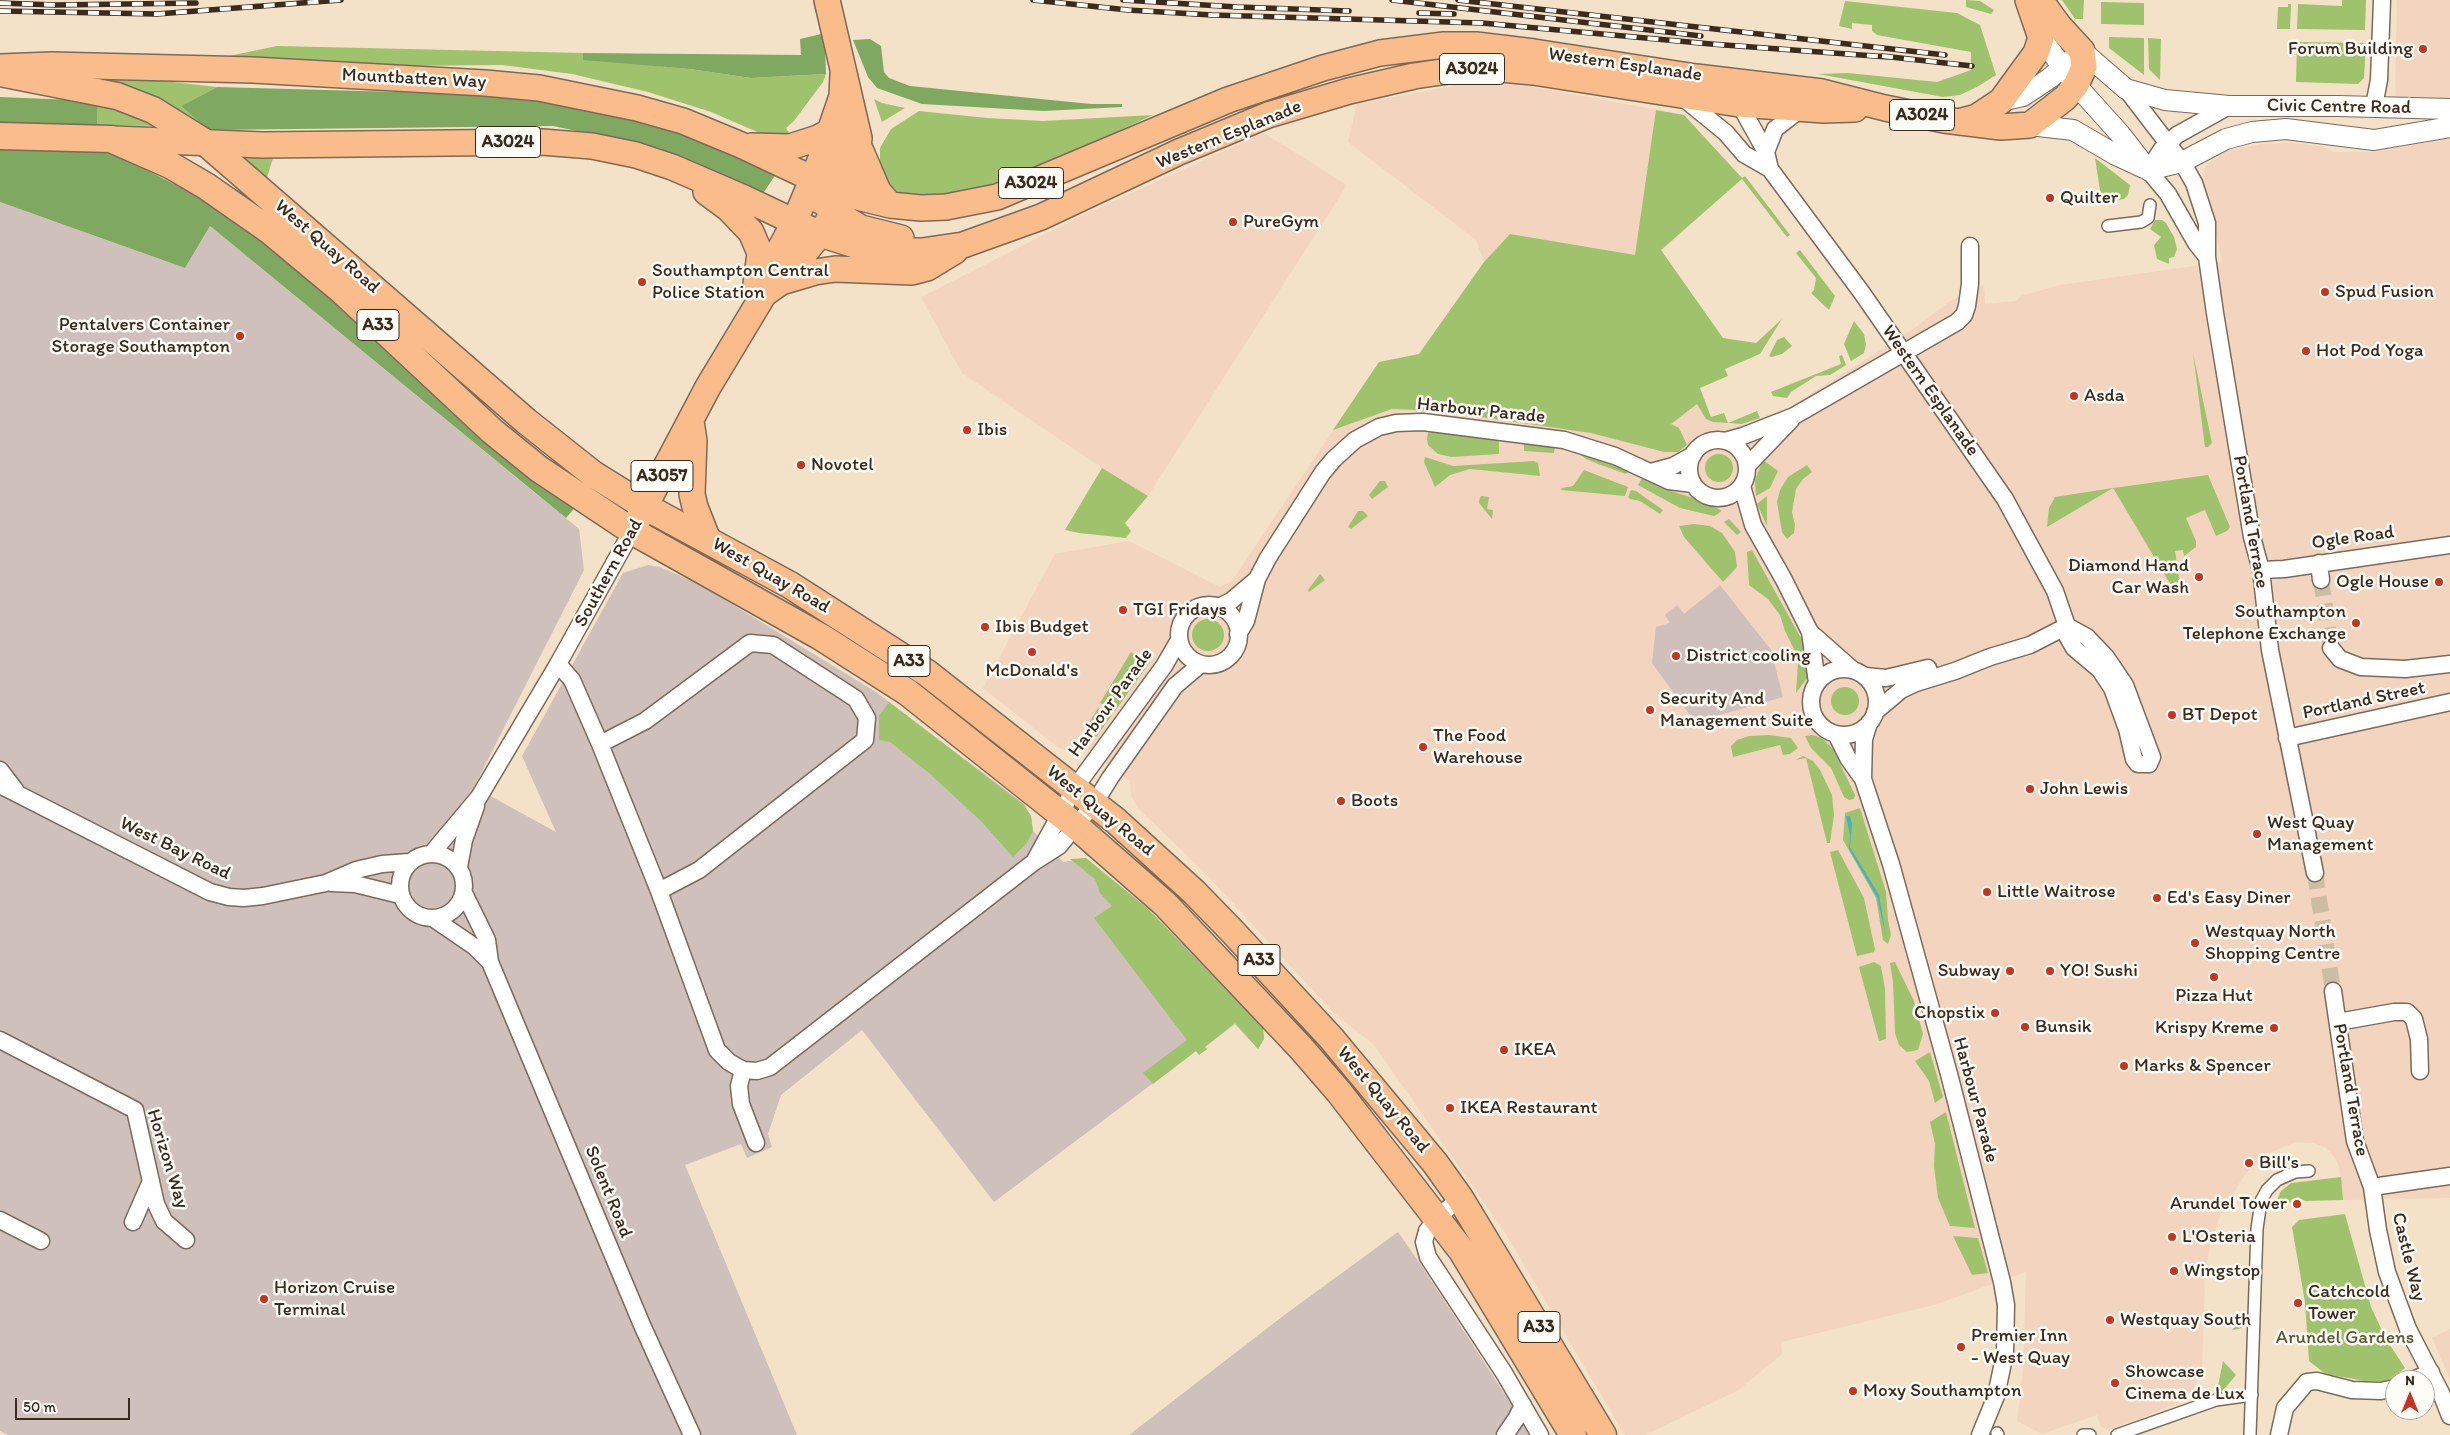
<!DOCTYPE html>
<style>
body{margin:0}
#map{position:relative;width:2450px;height:1435px;overflow:hidden;background:#f3e2c7;font-family:Itim,sans-serif}
canvas{display:block}
.north{position:absolute;left:2385px;top:1370px;width:50px;height:50px;box-sizing:border-box;background:#fdfcf7;border:1px solid #afa8a0;border-radius:50%;rotate:0deg;font-size:14px;font-weight:700;line-height:20px;text-align:center;color:#3b2a1e}
.north::after{content:'';display:block;margin:auto;width:18px;height:22px;background:#c8321e;clip-path:polygon(50% 0,100% 100%,50% 72%,0 100%)}
.scale{position:absolute;left:15px;top:1398px;width:115px;height:22px;box-sizing:border-box;border:2px solid #3b2a1e;border-top:0;padding-left:6px;font-size:15px;line-height:18px;white-space:nowrap;color:#3b2a1e;-webkit-text-stroke:4px #fdfcf7;paint-order:stroke}
</style>
<div id="map">
<canvas width="2450" height="1435"></canvas>
<div class="north">N</div>
<div class="scale">50 m</div>
</div>
<script>
const ctx = document.querySelector('canvas').getContext('2d');
ctx.lineJoin = 'round';
function fill(path, color) { ctx.fillStyle = color; ctx.fill(path, 'evenodd'); }
const toPath = rows => new Path2D(rows.map(r => 'M' + r).join(''));
function strokePath(path, color, width, dash) { ctx.strokeStyle = color; ctx.lineWidth = width; ctx.lineCap = dash ? 'butt' : 'round'; ctx.setLineDash(dash || []); ctx.stroke(path); }
function write(font, color, halo, rows, align = 'center') {
  ctx.font = font + ' Itim,sans-serif'; ctx.lineWidth = 5; ctx.setLineDash([]); ctx.textBaseline = 'middle'; ctx.strokeStyle = halo; ctx.fillStyle = color; for (const [text, x, y, turn = 0] of rows) {
    ctx.save(); ctx.translate(x, y); ctx.rotate((+turn || 0) * Math.PI / 180); ctx.textAlign = isNaN(turn) ? turn : align; if (halo) ctx.strokeText(text, 0, 0); ctx.fillText(text, 0, 0); ctx.restore();
  }
}
const built = toPath([
 [2397,0,2450,0,2450,100,2395,99],
 [1518,84,1684,115,1742,178,1661,251,1737,358,1699,383,1706,419,1731,425,1742,424,1789,408,1916,327,1950,301,1984,285,1985,304,2016,301,2021,296,2060,285,2222,262,2210,204,2202,180,2206,165,2228,151,2261,144,2292,143,2320,146,2334,152,2370,152,2450,139,2450,1198,2343,1200,2339,1166,2335,1158,2326,1148,2314,1143,2296,1142,2271,1152,2250,1169,2242,1179,2220,1216,2210,1246,2205,1278,2202,1368,2193,1390,2174,1405,2109,1430,2101,1427,2097,1415,2042,1434,2017,1421,2023,1371,2026,1272,1934,1305,1781,1342,1782,1354,1737,1391,1645,1435,1625,1435,1504,1231,1374,1045,1334,1013,1206,874,1137,807,1131,795,1130,781,1084,748,1071,751,1059,748,983,688,1055,554,1129,541,1220,587,1232,581,1379,362,1419,354,1484,262,1476,240,1348,142,1357,104,1458,85],
 [1264,133,1347,185,1148,496,1102,468,962,373,921,297,1081,216],
 [2450,1329,2450,1379,2432,1338]
]);
const industrial = toPath([
 [0,202,185,268,210,226,579,529,584,570,474,787,556,832,522,756,623,573,648,565,660,567,699,584,876,692,1024,804,1031,816,1033,831,1063,862,1086,858,1147,908,1195,956,1263,1028,1264,1039,1258,1049,1235,1024,1205,1047,1207,1049,1199,1055,1196,1051,994,1202,862,1030,781,1095,768,1134,772,1147,747,1158,741,1144,685,1165,797,1435,8,1435,0,1431],
 [1720,585,1771,650,1783,697,1695,722,1652,663,1656,627,1670,623,1665,615,1677,605,1684,614],
 [1398,1232,1423,1268,1517,1413,1529,1435,1129,1435,1283,1316]
]);
const green = toPath([
 [1966,0,1980,1,1994,10,1991,14,1966,7],
 [2062,0,2084,0,2083,19,2075,19],
 [2342,0,2366,0,2365,30,2297,29,2298,4,2342,6],
 [1845,1,1957,13,1980,25,1996,75,1977,87,1960,95,1943,97,1818,74,1848,73,1937,82,1971,70,1971,52,1877,35,1872,31,1872,25,1852,23,1852,29,1839,26],
 [2101,2,2144,3,2144,25,2101,24],
 [2288,4,2291,4,2290,29,2277,29,2278,7,2288,7],
 [2109,37,2144,38,2144,75,2109,48],
 [2148,38,2161,39,2160,80,2149,69],
 [2297,42,2366,43,2364,78,2358,84,2296,82],
 [277,46,583,53,583,59,690,69,751,78,826,74,823,82,794,121,786,128,791,136,762,134,711,112,648,92,572,74,502,65,395,66,224,57],
 [89,76,136,78,217,87,181,106,208,130,124,87],
 [874,99,882,103,905,108,882,122],
 [98,101,161,126,97,125],
 [1656,110,1684,115,1742,178,1745,176,1790,235,1787,237,1742,179,1661,250,1723,338,1756,343,1782,319,1760,354,1725,369,1728,376,1700,388,1711,417,1724,413,1728,423,1757,411,1760,418,1742,424,1713,422,1706,419,1697,404,1671,424,1679,428,1687,445,1678,452,1664,452,1591,433,1439,411,1392,409,1333,430,1379,362,1419,354,1484,262,1510,234,1635,255],
 [919,111,987,118,1043,121,1153,115,1090,144,984,187,949,194,915,195,895,193,886,187,880,164,880,148,891,129],
 [239,158,273,158,266,181],
 [2095,158,2130,185,2128,195,2124,199,2102,203],
 [2155,220,2162,220,2166,223,2174,237,2177,249,2174,257,2169,258,2169,264,2157,259,2154,245,2161,237,2150,229],
 [1800,250,1835,296,1829,310,1811,293,1814,290,1816,278,1796,253],
 [1854,321,1864,334,1866,345,1864,353,1851,361,1844,344],
 [1784,337,1792,346,1782,354,1772,357,1769,356,1777,340],
 [2193,353,2212,443,2208,447,2205,447],
 [1842,355,1846,365,1830,375,1816,376,1791,392,1787,398,1773,396,1771,392,1841,364,1839,356],
 [1432,431,1499,441,1499,454,1451,457,1438,454,1428,445,1427,439,1428,433],
 [1524,444,1555,447,1554,453,1524,451],
 [1575,451,1590,455,1630,470,1626,474,1601,465,1586,459],
 '1705 468a14 14 0 1 1 28 0a14 14 0 1 1-28 0Z',
 [1425,457,1453,466,1534,461,1538,463,1540,476,1470,469,1450,475,1435,487,1424,462],
 [1763,460,1778,471,1770,488,1756,496,1755,480],
 [1807,465,1812,472,1803,479,1796,489,1792,512,1795,525,1794,533,1787,539,1782,532,1777,502,1780,490,1788,477],
 [1102,468,1148,496,1125,523,1131,531,1126,538,1079,533,1065,530],
 [1584,470,1628,487,1625,496,1561,490,1562,488,1573,486],
 [2208,475,2230,527,2227,531,2216,536,2205,510,2186,518,2196,541,2196,547,2184,556,2183,550,2175,551,2181,591,2175,592,2113,488,2047,527,2049,508,2055,497,2113,488],
 [1642,478,1671,491,1706,502,1722,511,1714,516,1680,508,1638,485],
 [1380,481,1385,481,1388,487,1372,499,1369,495],
 [1631,490,1636,491,1663,510,1660,514,1640,501,1630,499,1628,497],
 [1482,496,1489,497,1487,509,1493,510,1492,519,1479,503,1480,497],
 [1767,496,1767,526,1757,504],
 [1358,511,1363,511,1368,516,1351,529,1348,527],
 [1729,519,1741,532,1737,535,1724,522],
 [1694,524,1710,526,1722,533,1735,552,1737,567,1723,582,1684,537,1679,526],
 [1752,550,1801,638,1808,655,1802,657,1797,655,1785,631,1780,615,1768,599,1749,585,1747,552],
 [1320,574,1325,580,1309,592,1308,590],
 '1192 635a16 16 0 1 1 32 0a16 16 0 1 1-32 0Z',
 [1131,652,1150,662,1115,711,1100,703],
 [1798,663,1808,663,1809,669,1808,677,1796,693],
 '1831 701a14 14 0 1 1 28 0a14 14 0 1 1-28 0Z',
 [889,702,1024,805,1031,816,1033,831,1027,843,1013,857,981,821,930,774,890,742,879,740,879,716],
 [1098,708,1112,715,1096,737,1085,729],
 [1769,735,1791,738,1798,748,1790,754,1783,755,1780,745,1733,757,1731,746,1737,740,1749,736],
 [1813,735,1822,738,1833,749,1855,795,1854,799,1849,800,1844,797,1831,768,1811,748,1805,736],
 [1803,756,1813,761,1820,770,1832,795,1834,815,1830,843,1827,843,1806,758,1796,760],
 [1860,808,1886,892,1888,920,1891,935,1888,944,1883,940,1876,898,1843,840,1845,813],
 [1838,850,1864,898,1875,949,1874,952,1857,956,1830,852],
 [1086,858,1147,908,1263,1028,1264,1039,1258,1049,1235,1023,1205,1047,1207,1049,1199,1055,1196,1051,1153,1084,1143,1073,1187,1040,1094,918,1112,906,1100,893,1095,879,1070,859],
 [1874,962,1881,966,1885,989,1886,1039,1879,1041,1859,967],
 [1895,962,1914,1001,1923,1034,1918,1050,1907,1052,1899,1045,1895,1033,1893,982,1890,963],
 [1930,1052,1943,1097,1935,1103,1929,1081,1915,1061],
 [1946,1112,1975,1228,1950,1226,1938,1198,1934,1166,1935,1144,1930,1122],
 [2341,1177,2343,1200,2305,1201,2298,1197,2292,1199,2290,1203,2285,1201,2276,1202,2281,1191,2291,1183],
 [2345,1214,2371,1307,2386,1339,2405,1368,2389,1381,2365,1381,2331,1375,2323,1372,2309,1361,2305,1302,2292,1227,2299,1220],
 [1953,1236,1978,1238,1988,1273,1972,1275],
 [2249,1311,2246,1325,2239,1329,2232,1330],
 [2223,1361,2236,1375,2220,1394,2217,1391]
]);
const forest = toPath([
 [821,34,825,47,826,74,751,78,690,69,583,60,583,53,801,55,800,39],
 [870,39,881,46,884,72,889,78,910,86,1091,104,1122,104,1122,107,1044,111,922,104,877,88,868,77,853,40],
 [217,87,509,95,669,128,776,174,762,195,659,148,553,126,208,130,181,106],
 [0,97,98,101,97,125,0,123],
 [0,145,109,151,219,207,299,265,577,505,566,518,210,226,185,268,0,202]
]);
const water = toPath([
 [1846,816,1850,816,1852,824,1850,847,1879,895,1886,937,1877,897,1849,849,1850,835]
]);
const minorTunnel = toPath([
 [2321,580,2331,648],
 [2315,873,2333,991]
]);
const pedestrian = toPath([
 [2108,226,2141,222,2148,218,2150,205],
 [1997,1433,1998,1435],
 [2083,1435,2090,1435],
 [2117,1435,2216,1400,2252,1395],
 [2250,1435,2257,1229,2261,1201,2267,1190,2277,1180,2295,1172,2309,1171]
]);
const minor = toPath([
 [2126,89,2182,162,2194,183,2207,223,2207,257,2215,313,2252,537,2261,570,2270,650,2315,873],
 [1682,97,1726,133,1744,154,1770,169],
 [1736,98,1766,152,1770,169,1862,293,2005,499,2055,591,2067,626,2067,636,2074,648,2100,670,2112,688,2127,729,2134,759,2138,764,2149,764,2152,757,2125,685,2106,657,2087,637,2067,626],
 [2374,106,2379,80,2382,0],
 [1766,152,1775,129,1801,109],
 [2207,257,2196,243,2168,194,2148,170,2162,149,2177,135,2229,106],
 '1689 469a29 29 0 1 1 58 0a29 29 0 1 1-58 0Z',
 [1725,441,1743,436,1794,416,1957,322,1964,315,1967,306,1970,284,1970,246],
 [1747,466,1791,420],
 [1651,472,1673,466,1693,455],
 [1742,486,1753,525,1784,580,1810,632,1817,683],
 [2319,563,2321,580],
 [2261,570,2284,569,2450,545],
 '1179 635a30 30 0 1 1 60 0a30 30 0 1 1-60 0Z',
 [1219,607,1231,601,1257,579],
 [1810,632,1853,670],
 [1238,634,1246,621,1257,579,1268,558,1323,472,1334,459,1355,440,1379,427,1396,423,1423,422,1564,440,1615,456,1669,481,1693,484],
 [2331,648,2340,659,2361,667,2405,669,2450,664],
 [558,664,572,680,600,744,659,891,717,1050,729,1062,743,1070,757,1071,770,1067,1034,862,1059,846,1094,804,1110,778,1175,686,1201,664],
 '1811 702a33 33 0 1 1 66 0a33 33 0 1 1-66 0Z',
 [1865,676,1886,678,1928,668],
 [1875,712,1901,690,1916,683,1955,671,1990,657,2030,645,2067,626],
 [1836,734,1848,758,1863,779,1891,864,1949,1074,2002,1282,2006,1305,2005,1353,1996,1396,1980,1435],
 [2287,738,2450,702],
 [600,744,645,721,750,643,773,645,856,699,867,718,865,740,699,870,659,891],
 [0,770,16,791],
 [1863,779,1864,739,1869,723],
 [0,785,210,892,229,897,244,898,263,896,326,883,356,870,382,864,409,862],
 [432,853,479,797,558,664,632,531],
 '400 886a32 32 0 1 1 64 0a32 32 0 1 1-64 0Z',
 [1034,862,1074,789,1164,666,1179,640],
 [459,867,464,840,476,806],
 [331,883,355,884,400,895],
 [464,893,487,940,490,962,642,1325,692,1435],
 [434,919,475,947,490,962],
 [2333,991,2355,1141,2372,1187,2378,1230,2387,1272,2408,1329,2441,1393,2450,1416],
 [2338,1022,2394,1012,2407,1012,2414,1019,2419,1039,2420,1071],
 [0,1040,135,1110,156,1204,164,1221,186,1240],
 [743,1070,739,1086,741,1104,756,1143],
 [2372,1187,2450,1176],
 [1460,1198,1437,1218,1427,1231,1424,1242,1428,1257,1504,1373,1540,1435],
 [0,1220,41,1241],
 [133,1222,151,1181],
 [2413,1380,2431,1372],
 [1505,1435,1516,1419,1523,1405],
 [2279,1435,2285,1408,2307,1382,2317,1381,2352,1390,2381,1391,2395,1388]
]);
const tertiary = toPath([
 [2041,38,2076,85,2121,135,2148,170],
 [2001,101,2023,96,2050,78,2082,51,2126,89,2165,100,2229,106,2338,106,2450,109],
 [2030,125,2073,130,2116,155,2144,168],
 [2148,170,2182,162,2226,139,2252,132,2286,129,2374,140,2450,127]
]);
const primary = toPath([
 [0,67,52,65,253,70,485,83,539,88,637,108,683,121,741,145,845,194,890,205,921,208,946,207,997,197,1228,100,1323,68,1380,53,1444,45,1476,45,1534,52,1696,77,1822,92,1885,108,1944,120,2001,127,2030,125,2065,98,2076,85,2084,67,2082,51,2059,26,2040,0],
 [1962,121,1977,117,2001,101,2036,53,2041,38,2028,0],
 [114,139,263,145,542,142,592,146,636,155,672,167,744,198,820,234,858,246,899,251,922,251,963,245,1041,217,1179,152,1268,115,1349,91,1414,76,1455,70,1491,68,1533,72,1739,104,1824,110,1855,109],
 [752,146,790,147,818,138,831,131],
 [860,149,878,191,890,205],
 [706,192,729,209,751,232,760,253,756,284],
 [818,200,836,169,851,125],
 [823,202,834,212,861,228,901,238],
 [781,282,815,272,835,269,912,272,927,268,955,251],
 [764,294,781,282,820,234,845,194,856,169,859,138,827,0],
 [691,421,694,441,692,494,695,507,708,540],
 [632,531,708,387,764,294,771,266,794,223,820,161,842,96,843,74]
]);
const trunk = toPath([
 [0,73,117,96,153,110,206,143,526,421,593,474,646,507,790,585,927,673,1116,821,1194,892,1231,930,1331,1038,1435,1163,1460,1198,1603,1435],
 [0,136,111,139,170,165,206,186,269,230,341,290,492,431,539,469,632,531,821,637,907,692,1077,827,1165,904,1301,1048,1339,1092,1462,1251,1573,1435]
]);
const rail = toPath([
 [1033,0,1128,10,1212,15,1482,23,1711,44,1888,57],
 [1123,0,1237,7,1349,11],
 [1392,0,1701,36],
 [1458,0,1945,55],
 [0,3,55,5,196,3],
 [0,11,157,14,341,0],
 [1419,13,1454,14],
 [1882,56,1972,66]
]);
const markers = [
 [2423,49,5,"#c8321e"],
 [2050,198,5,"#c8321e"],
 [1233,222,5,"#c8321e"],
 [642,282,5,"#c8321e"],
 [2325,292,5,"#c8321e"],
 [240,336,5,"#c8321e"],
 [2306,351,5,"#c8321e"],
 [2074,396,5,"#c8321e"],
 [967,430,5,"#c8321e"],
 [801,465,5,"#c8321e"],
 [2199,577,5,"#c8321e"],
 [2439,582,5,"#c8321e"],
 [1123,610,5,"#c8321e"],
 [2356,623,5,"#c8321e"],
 [985,627,5,"#c8321e"],
 [1032,652,5,"#c8321e"],
 [1676,656,5,"#c8321e"],
 [1650,710,5,"#c8321e"],
 [2172,715,5,"#c8321e"],
 [1423,747,5,"#c8321e"],
 [2030,789,5,"#c8321e"],
 [1341,801,5,"#c8321e"],
 [2257,834,5,"#c8321e"],
 [1987,892,5,"#c8321e"],
 [2157,898,5,"#c8321e"],
 [2195,943,5,"#c8321e"],
 [2010,971,5,"#c8321e"],
 [2050,971,5,"#c8321e"],
 [2214,977,5,"#c8321e"],
 [1995,1013,5,"#c8321e"],
 [2025,1027,5,"#c8321e"],
 [2274,1028,5,"#c8321e"],
 [1504,1050,5,"#c8321e"],
 [2124,1066,5,"#c8321e"],
 [1450,1108,5,"#c8321e"],
 [2249,1163,5,"#c8321e"],
 [2297,1204,5,"#c8321e"],
 [2172,1237,5,"#c8321e"],
 [2174,1271,5,"#c8321e"],
 [264,1299,5,"#c8321e"],
 [2298,1303,5,"#c8321e"],
 [2110,1320,5,"#c8321e"],
 [1961,1347,5,"#c8321e"],
 [2115,1383,5,"#c8321e"],
 [1853,1391,5,"#c8321e"]
];
const shields = [
 [1472,69,65],
 [1922,115,65],
 [508,142,65],
 [1031,183,65],
 [378,325,42],
 [662,476,62],
 [909,661,42],
 [1259,960,42],
 [1539,1327,42]
];
const shieldNames = [
 ["A3024",1472,69],
 ["A3024",1922,115],
 ["A3024",508,142],
 ["A3024",1031,183],
 ["A33",378,325],
 ["A3057",662,476],
 ["A33",909,661],
 ["A33",1259,960],
 ["A33",1539,1327]
];
const poiNames = [
 ["Forum Building",2413,49,"right"],
 ["Quilter",2060,198],
 ["PureGym",1243,222],
 ["Southampton Central",652,271],
 ["Police Station",652,293],
 ["Spud Fusion",2335,292],
 ["Pentalvers Container",230,325,"right"],
 ["Storage Southampton",230,347,"right"],
 ["Hot Pod Yoga",2316,351],
 ["Asda",2084,396],
 ["Ibis",977,430],
 ["Novotel",811,465],
 ["Diamond Hand",2189,566,"right"],
 ["Car Wash",2189,588,"right"],
 ["Ogle House",2429,582,"right"],
 ["TGI Fridays",1133,610],
 ["Southampton",2346,612,"right"],
 ["Telephone Exchange",2346,634,"right"],
 ["Ibis Budget",995,627],
 ["District cooling",1686,656],
 ["McDonald's",1032,671,"center"],
 ["Security And",1660,699],
 ["Management Suite",1660,721],
 ["BT Depot",2182,715],
 ["The Food",1433,736],
 ["Warehouse",1433,758],
 ["John Lewis",2040,789],
 ["Boots",1351,801],
 ["West Quay",2267,823],
 ["Management",2267,845],
 ["Little Waitrose",1997,892],
 ["Ed's Easy Diner",2167,898],
 ["Westquay North",2205,932],
 ["Shopping Centre",2205,954],
 ["Subway",2000,971,"right"],
 ["YO! Sushi",2060,971],
 ["Pizza Hut",2214,996,"center"],
 ["Chopstix",1985,1013,"right"],
 ["Bunsik",2035,1027],
 ["Krispy Kreme",2264,1028,"right"],
 ["IKEA",1514,1050],
 ["Marks & Spencer",2134,1066],
 ["IKEA Restaurant",1460,1108],
 ["Bill's",2259,1163],
 ["Arundel Tower",2287,1204,"right"],
 ["L'Osteria",2182,1237],
 ["Wingstop",2184,1271],
 ["Horizon Cruise",274,1288],
 ["Terminal",274,1310],
 ["Catchcold",2308,1292],
 ["Tower",2308,1314],
 ["Westquay South",2120,1320],
 ["Premier Inn",1971,1336],
 ["- West Quay",1971,1358],
 ["Showcase",2125,1372],
 ["Cinema de Lux",2125,1394],
 ["Moxy Southampton",1863,1391]
];
const streetNames = [
 ["Western Esplanade",1625,65,8],
 ["Mountbatten Way",414,79,3],
 ["Civic Centre Road",2339,107,1],
 ["Western Esplanade",1229,135,-22],
 ["West Quay Road",327,247,41],
 ["Western Esplanade",1930,391,55],
 ["Harbour Parade",1481,411,6],
 ["Portland Terrace",2250,522,80],
 ["Ogle Road",2353,538,-8],
 ["Southern Road",609,573,-61],
 ["West Quay Road",771,576,30],
 ["Portland Street",2364,701,-12],
 ["Harbour Parade",1111,703,-54],
 ["West Quay Road",1100,811,39],
 ["West Bay Road",175,849,26],
 ["Portland Terrace",2350,1090,80],
 ["West Quay Road",1383,1100,50],
 ["Harbour Parade",1975,1100,75],
 ["Horizon Way",167,1159,73],
 ["Solent Road",608,1192,68],
 ["Castle Way",2408,1257,76]
];
const parkNames = [
 ["Arundel Gardens",2345,1338]
];
fill(built, '#f3d4bf');
fill(industrial, '#cfc0bb');
fill(green, '#9fc36d');
fill(forest, '#7fa960');
fill(water, '#48afc8');
strokePath(minorTunnel, '#cebda5', 16, [16, 8]);
strokePath(pedestrian, '#7b6a59', 14);
strokePath(minor, '#7b6a59', 19);
strokePath(tertiary, '#7b6a59', 22);
strokePath(primary, '#7b6a59', 28);
strokePath(trunk, '#7b6a59', 29);
strokePath(pedestrian, '#fff', 11);
strokePath(minor, '#fff', 16);
strokePath(tertiary, '#fff', 20);
strokePath(primary, '#fabc8b', 25);
strokePath(trunk, '#fabc8b', 26);
strokePath(rail, '#3b2a1e', 5.5);
strokePath(rail, '#fdfcf7', 4, [11]);
for (const [x, y, r, color] of markers) { const dot = new Path2D(); dot.arc(x, y, r, 0, 2 * Math.PI); ctx.fillStyle = color; ctx.fill(dot); strokePath(dot, '#fdfcf7', 2); }
for (const [x, y, w] of shields) { const box = new Path2D(); box.roundRect(x - w / 2, y - 15.5, w, 31, 4); ctx.fillStyle = '#fdfcf7'; ctx.fill(box); strokePath(box, '#3b2a1e', 1); }
write('bold 18px', '#3b2a1e', null, shieldNames);
write('19px', '#3b2a1e', '#fdfcf7', poiNames, 'left');
write('19px', '#3b2a1e', '#fdfcf7', streetNames);
write('19px', '#595836', '#fdfcf7', parkNames);
</script>
